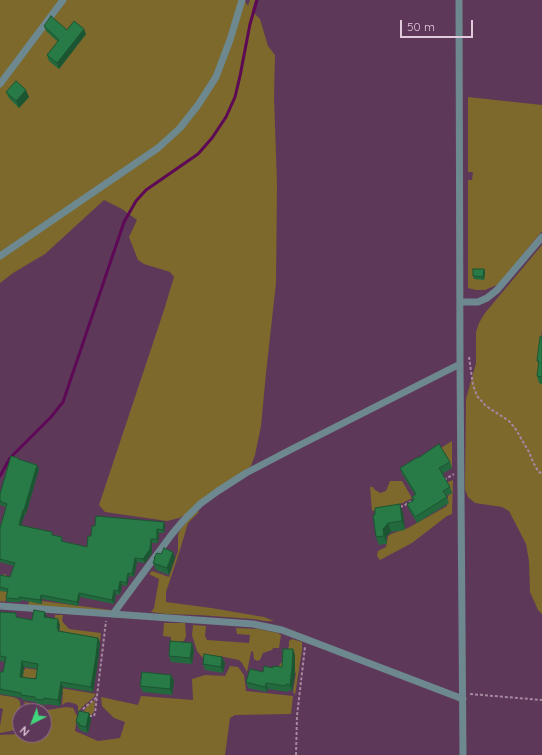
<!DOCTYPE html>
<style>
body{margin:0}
#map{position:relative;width:542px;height:755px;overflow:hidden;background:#5e3859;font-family:Quicksand,sans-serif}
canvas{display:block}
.north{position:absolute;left:12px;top:703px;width:40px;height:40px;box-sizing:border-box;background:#5e3859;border:1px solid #93728e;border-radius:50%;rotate:222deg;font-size:11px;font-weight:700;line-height:16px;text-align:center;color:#e2cadd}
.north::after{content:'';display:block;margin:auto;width:14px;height:18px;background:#40d77c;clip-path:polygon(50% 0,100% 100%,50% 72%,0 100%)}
.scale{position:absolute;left:400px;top:20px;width:73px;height:18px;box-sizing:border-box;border:2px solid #e2cadd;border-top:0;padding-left:5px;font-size:12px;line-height:14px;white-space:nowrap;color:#e2cadd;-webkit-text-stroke:3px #5e3859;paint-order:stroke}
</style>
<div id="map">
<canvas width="542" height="755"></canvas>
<div class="north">N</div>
<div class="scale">50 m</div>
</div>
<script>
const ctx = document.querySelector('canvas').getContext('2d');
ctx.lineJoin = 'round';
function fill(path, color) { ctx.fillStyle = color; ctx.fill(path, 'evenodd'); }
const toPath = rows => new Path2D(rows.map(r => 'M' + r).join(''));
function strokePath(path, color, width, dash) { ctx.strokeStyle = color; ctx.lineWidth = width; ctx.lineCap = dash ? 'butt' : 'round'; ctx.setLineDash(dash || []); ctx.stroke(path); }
const green = toPath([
 [0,0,244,0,248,6,250,0,255,0,252,11,260,19,268,46,275,55,274,97,277,184,276,283,266,373,261,426,255,455,251,466,246,470,185,515,179,518,167,521,105,512,99,505,164,310,174,277,170,272,144,264,138,260,129,237,137,220,122,209,104,200,45,254,13,273,0,283],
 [468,97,542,105,542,231,499,284,485,290,476,290,468,288,468,180,472,180,473,172,468,172],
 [542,245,542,329,538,370,538,379,542,385,542,614,538,610,530,592,529,561,526,544,509,511,502,507,475,503,468,497,465,489,466,399,476,363,476,332,479,323,485,313],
 [452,441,452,468,441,448],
 [453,480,452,514,447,516,412,543,380,560,377,556,378,551,386,547,388,536,391,534,408,528,447,506,448,496,452,493,448,483,448,482],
 [390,481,402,481,412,498,403,503,372,511,370,487,373,487,374,489,380,493,386,491],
 [198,511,199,512,188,523,180,550,166,592,166,602,211,608,264,617,274,621,266,621,272,622,253,619,199,615,166,614,151,612,154,608,159,579,149,574,152,571,169,577,178,551,178,535,180,530,187,521],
 [5,574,8,578,9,588,5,602,0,601,0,591,2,575],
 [29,601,41,604,42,601,111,610,110,612,28,606],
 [55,615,63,615,62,621,69,629,101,633,100,641,70,635,59,630,60,625,54,624],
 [164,623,185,623,186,636,184,641,178,642,171,641,171,637,163,636],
 [193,625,206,626,205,636,207,640,249,643,250,635,237,634,236,628,258,629,278,633,281,635,279,648,273,648,272,650,263,653,260,660,257,661,254,659,253,651,251,652,247,672,242,663,239,660,219,656,206,659,202,657,197,651,192,635],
 [292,639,302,642,302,650,295,695,293,692,296,673,276,669,282,662,285,662,285,655,289,646,289,641],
 [230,666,238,667,244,675,246,691,293,696,291,714,235,715,230,718,225,755,0,755,0,735,20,734,20,735,44,735,44,716,47,710,66,707,73,708,77,716,75,731,98,741,120,738,125,722,114,718,102,706,101,697,138,705,141,696,193,700,192,679,205,675,225,676],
 [14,667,25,670,25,668,38,670,39,676,34,678,24,678],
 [61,688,96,694,93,698,82,707,78,713,78,706,76,704,68,702,65,703,62,705,63,692,60,690],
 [0,695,13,697,18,699,20,702,21,711,20,711,20,729,0,733,0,726,3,709,0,708],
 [95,700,94,712,91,715,86,714,84,712,86,707],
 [24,702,44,706,41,708,40,711,28,711]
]);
const stream = toPath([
 [0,476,10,458,51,417,63,402,124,222,136,201,146,190,198,154,212,138,226,117,235,97,240,76,250,24,257,0]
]);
const path = toPath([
 [469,357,473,385,477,396,486,406,509,421,515,428,529,452,533,462,538,471,542,474],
 [444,480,454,474],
 [400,507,405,505,415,499],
 [470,694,542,700],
 [83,714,82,711,84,708,97,697],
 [89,716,94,716,95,713,106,621],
 [296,755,297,716,305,647]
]);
const minor = toPath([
 [459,0,460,364,463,755],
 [0,84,63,0],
 [0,256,158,148,180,128,198,105,216,77,230,40,242,0],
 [460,302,478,302,487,298,497,290,542,237],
 [0,606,253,624,282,630,463,699],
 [113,614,172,534,183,521,200,504,218,491,246,473,292,449,460,364]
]);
const wall = toPath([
 [44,26,86,34,59,69,49,61,47,55,58,42,46,31],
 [6,92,29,97,19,108,9,98],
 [484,269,485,272,484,280,474,279,473,276],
 [542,337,542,384,539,383,537,376,539,364,537,361],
 [18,458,19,459,37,465,39,469,26,514,25,514,21,525,52,532,53,535,62,537,63,542,87,547,91,536,165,526,164,533,159,533,158,543,152,543,152,553,145,563,137,562,134,577,129,576,127,586,122,585,120,595,116,594,114,604,80,597,78,606,42,599,42,604,21,600,21,602,7,602,6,598,7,592,0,591,0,575,10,577,14,566,0,562,0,528,6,507,0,505,0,494],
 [418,458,450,462,452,468,442,474,450,487,452,493,446,496,449,503,417,523,409,510,407,504,413,500,412,497,415,495,402,474,400,468],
 [403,513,405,530,391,532,386,537,387,544,379,545,376,537,373,515],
 [173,552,175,558,169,575,156,570,153,563,155,560,154,558,161,554],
 [0,612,18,618,32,620,47,618,60,625,59,631,98,638,100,643,98,662,93,692,63,687,60,706,46,704,46,705,37,704,36,702,23,700,22,698,0,694,0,672,3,672,5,662,0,661],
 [24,667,37,669,36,679,23,677],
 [194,650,192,664,171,662,169,656],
 [295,655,295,673,292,691,289,690,288,692,268,689,267,692,248,688,246,682,263,672,273,668,282,667],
 [222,657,225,663,223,673,205,670,203,664],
 [171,675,174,681,172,695,143,692,140,686],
 [89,713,91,720,88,733,81,731,80,729,79,729,76,722]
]);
const shadedWall = toPath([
 [84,29,86,34,59,69,57,63],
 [26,90,29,97,19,108,16,101],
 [484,269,485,272,484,280,483,277],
 [37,465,39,469,26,514,24,510],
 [400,504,403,513,405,530,402,521],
 [23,510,25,514,20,528,19,525],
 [164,522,165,526,164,533,163,530],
 [388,523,391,532,386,537,387,544,384,536,383,529],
 [157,529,159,533,158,543,157,539],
 [151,539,152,543,152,553,145,563,143,559],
 [173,552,175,558,169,575,167,568],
 [135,558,137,562,134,577,132,574],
 [128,573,129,576,127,586,126,583],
 [120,581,122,585,120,595,118,591],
 [114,590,116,594,114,604,112,600],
 [79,593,80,597,78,606,77,602],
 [41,595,42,599,42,604,40,600],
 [45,612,47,617,44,617],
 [58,619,60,625,59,631,60,636,57,628],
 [98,638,100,643,98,662,93,692,91,687],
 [192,643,194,650,192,664,190,658],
 [293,649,295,655,295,673,292,691,290,685],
 [222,657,225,663,223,673,221,667],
 [22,661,24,667,22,682,20,677],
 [171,675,174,681,172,695,170,689],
 [61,682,63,687,60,706,58,700],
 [266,683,268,689,267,692,265,687],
 [89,713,91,720,88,733,86,727]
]);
const building = toPath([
 [51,16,67,30,74,21,84,29,57,63,47,55,59,40,44,26,51,16],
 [16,81,26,90,16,101,6,92,16,81],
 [473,269,484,269,483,277,473,276,473,269],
 [540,337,542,337,542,377,537,376,539,361,537,361,540,337],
 [439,444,450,462,439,468,450,487,443,491,447,497,415,517,407,504,414,500,412,497,416,494,400,468,418,457,418,458,439,444],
 [11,456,18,458,18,459,37,465,24,510,23,510,19,525,52,532,52,535,62,537,61,541,87,547,88,536,91,536,92,526,95,526,96,516,164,522,163,530,157,529,157,539,151,539,150,549,143,559,135,558,132,574,128,573,126,583,120,581,118,591,114,590,112,600,79,593,77,602,41,595,40,600,19,597,19,599,6,598,8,589,0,587,0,575,10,577,15,563,0,559,0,528,7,504,0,501,0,494,11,456],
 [400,504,402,521,388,523,383,529,384,536,376,537,373,515,375,515,375,508,400,504],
 [164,548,173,552,167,568,153,563,155,558,154,558,157,553,161,554,164,548],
 [34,610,45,612,44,617,58,619,57,628,58,628,58,631,98,638,96,656,91,687,61,682,58,700,44,698,44,700,35,699,35,697,21,695,21,693,0,689,0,672,3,672,6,657,0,656,0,612,16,613,16,617,32,620,34,610],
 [22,661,38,664,36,679,20,677,22,661],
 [170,641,192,643,190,658,169,656,170,641],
 [283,649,293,649,292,668,290,685,286,684,286,686,266,683,265,687,246,682,250,669,263,672,264,666,273,668,273,666,282,667,283,649],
 [204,654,222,657,221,667,203,664,204,654],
 [142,672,171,675,170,689,140,686,142,672],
 [79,711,89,713,86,727,79,725,79,723,76,722,79,711]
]);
fill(green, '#7c692b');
strokePath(stream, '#5d0956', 3);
strokePath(path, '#a688a1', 2, [3, 2]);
strokePath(minor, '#6d888e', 7);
fill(wall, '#22693d');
fill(shadedWall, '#1c5532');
fill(building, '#287a47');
strokePath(building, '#1c5532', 1);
</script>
